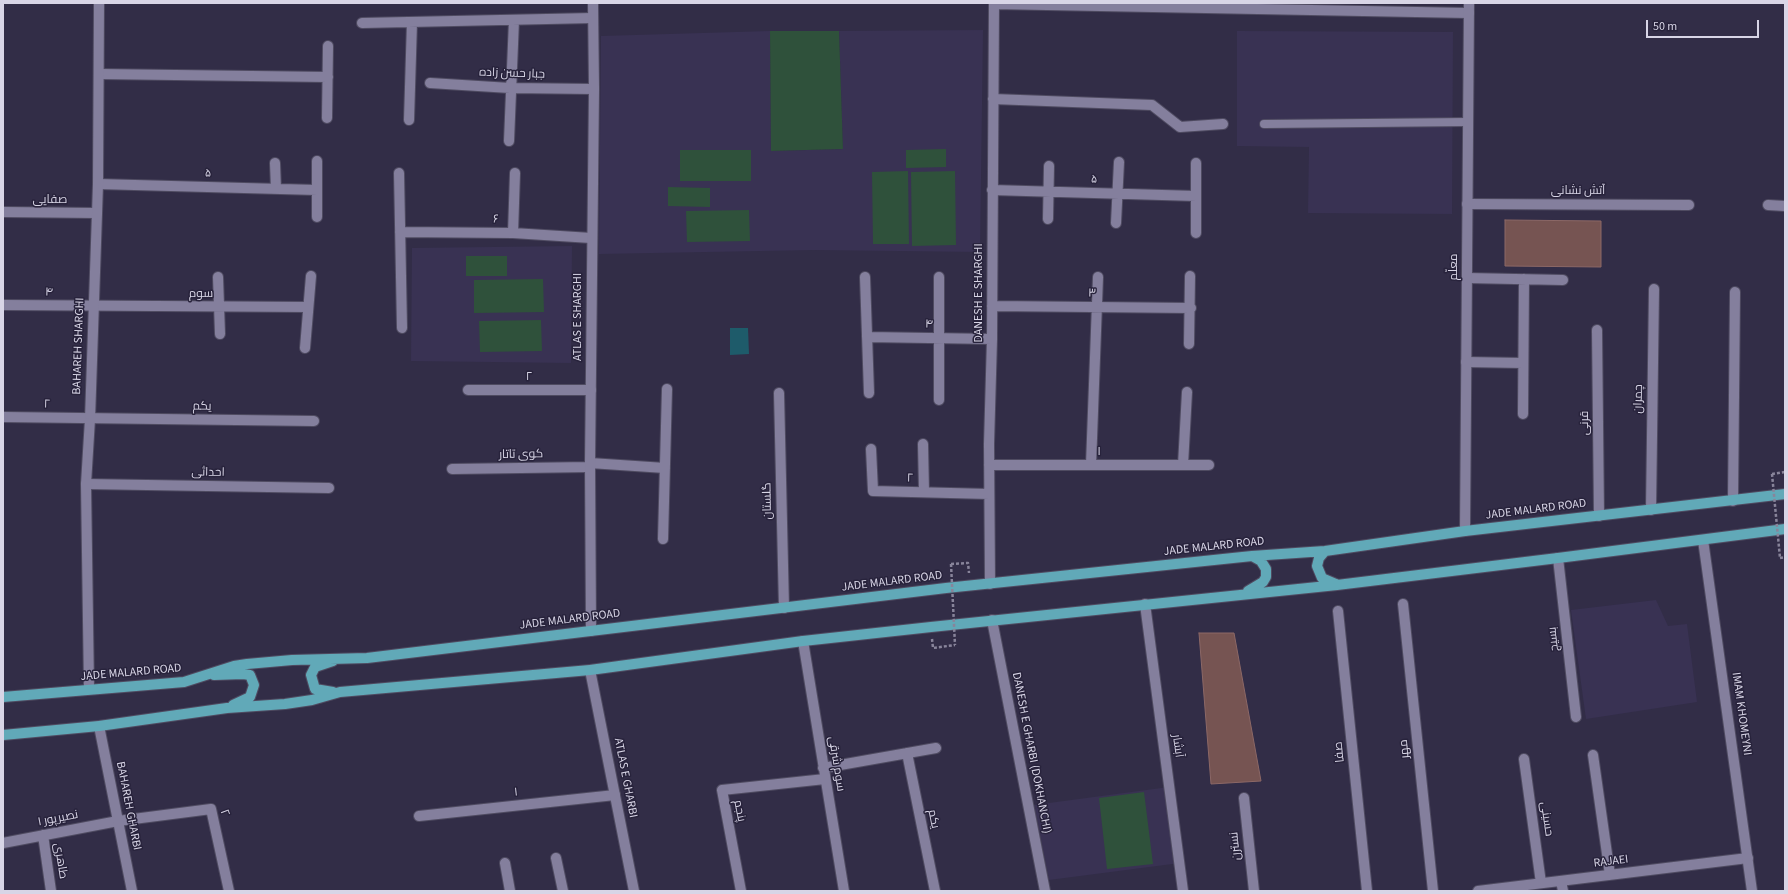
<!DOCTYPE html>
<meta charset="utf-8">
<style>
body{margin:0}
#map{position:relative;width:1788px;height:894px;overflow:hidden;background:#322d47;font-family:"Source Sans 3",sans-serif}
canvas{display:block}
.frame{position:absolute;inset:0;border:4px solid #d8d5e6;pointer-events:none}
.scale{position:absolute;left:1646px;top:20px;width:113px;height:18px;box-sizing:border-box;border:2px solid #d8d5e6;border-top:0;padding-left:5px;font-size:12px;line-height:14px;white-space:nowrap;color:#d8d5e6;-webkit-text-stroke:3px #28233c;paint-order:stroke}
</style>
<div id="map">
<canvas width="1788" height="894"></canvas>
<div class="frame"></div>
<div class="scale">50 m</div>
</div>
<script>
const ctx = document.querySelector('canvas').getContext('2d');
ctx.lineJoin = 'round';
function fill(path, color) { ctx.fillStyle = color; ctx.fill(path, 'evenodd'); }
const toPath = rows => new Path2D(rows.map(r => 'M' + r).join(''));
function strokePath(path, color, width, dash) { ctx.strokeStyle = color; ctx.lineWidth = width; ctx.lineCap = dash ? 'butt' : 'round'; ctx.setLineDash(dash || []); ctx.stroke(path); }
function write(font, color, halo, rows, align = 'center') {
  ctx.font = font + ' "Source Sans 3",Cairo,sans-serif'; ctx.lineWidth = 3; ctx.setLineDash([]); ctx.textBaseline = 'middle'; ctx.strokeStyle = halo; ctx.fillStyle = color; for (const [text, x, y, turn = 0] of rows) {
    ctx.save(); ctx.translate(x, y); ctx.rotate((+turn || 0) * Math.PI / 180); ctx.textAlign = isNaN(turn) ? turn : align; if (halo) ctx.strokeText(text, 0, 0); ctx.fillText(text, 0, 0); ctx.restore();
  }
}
const built = toPath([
 [983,30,980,252,814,250,599,254,601,36,770,31,771,151,843,149,839,31],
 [1237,31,1453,32,1452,214,1308,213,1309,147,1237,146],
 [572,246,571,363,411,361,412,248],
 [1656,600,1668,626,1687,624,1697,702,1586,719,1571,610],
 [1169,787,1180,863,1049,880,1034,805]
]);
const green = toPath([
 [770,31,839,31,843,149,771,151],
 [946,149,946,167,906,168,906,150],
 [680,150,751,150,751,181,680,181],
 [908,171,909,244,873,244,872,172],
 [955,171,956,245,912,246,911,172],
 [668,187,710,188,710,207,668,206],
 [749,210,750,241,687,242,686,211],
 [466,256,507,256,507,276,466,276],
 [543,279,544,312,474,313,474,280],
 [541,320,542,351,480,352,479,321],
 [1144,792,1153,864,1107,869,1099,798]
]);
const water = toPath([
 [730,328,748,328,749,354,730,355]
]);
const building = toPath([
 [1505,220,1601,221,1601,267,1505,266,1505,220],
 [1199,633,1234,633,1261,781,1211,784,1199,633]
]);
const path = toPath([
 [1772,474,1785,472],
 [1780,558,1785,557],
 [951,564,968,563,969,573],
 [932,639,933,648,955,645]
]);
const lane = toPath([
 [1264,124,1468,122]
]);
const street = toPath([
 [994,4,1469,13],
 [362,23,593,18],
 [99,74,328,77],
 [430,83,510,88,594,89],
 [993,99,1152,105,1180,127,1223,124],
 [327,118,328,46],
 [409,120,412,22],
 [509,141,514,20],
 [275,163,276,189],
 [1196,163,1196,233],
 [399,173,402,328],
 [98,184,317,190],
 [992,190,1196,196],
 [1467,204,1689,205],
 [1768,205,1785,206],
 [3,212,97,213],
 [317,217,317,161],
 [1048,219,1049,166],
 [1116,223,1119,162],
 [400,232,513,233,591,238],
 [513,233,515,173],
 [218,277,220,334],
 [865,277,869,393],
 [1467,278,1563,280],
 [3,305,308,307],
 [992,306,1191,308],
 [1597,330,1599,516],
 [867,337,992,339],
 [1189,344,1190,276],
 [305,348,311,276],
 [1466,362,1523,363],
 [468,390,591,390],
 [779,393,784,608],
 [939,400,939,277],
 [1523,414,1524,279],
 [3,417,314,421],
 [923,444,924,492],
 [871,449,873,491,989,494],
 [590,463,665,468],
 [989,465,1209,465],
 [1091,465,1098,277],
 [1183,465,1187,392],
 [452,469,590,467],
 [86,484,329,488],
 [1733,501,1735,292],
 [1651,510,1654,289],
 [663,539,667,389],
 [1558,558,1576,717],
 [990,584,989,444,992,339,994,3],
 [1145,604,1183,891],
 [1403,604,1433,891],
 [1338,611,1367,891],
 [803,641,844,891],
 [907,753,935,891],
 [1593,755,1610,875],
 [1524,759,1541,883],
 [823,768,936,748],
 [1244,798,1254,891],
 [419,816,615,795],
 [43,835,51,891],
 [3,843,118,821,211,809,229,891],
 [556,858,563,891],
 [505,863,510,891],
 [1561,881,1563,891],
 [741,891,722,790,825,779],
 [1478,891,1748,858]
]);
const secondary = toPath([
 [1465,531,1469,3],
 [1703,540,1752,891],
 [992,620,1045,891],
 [591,631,590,463,594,89,593,3],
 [590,670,634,891],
 [89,689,86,484,90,419,98,184,99,3],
 [99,726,132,891]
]);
const primary = toPath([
 [1325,551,1319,558,1317,566,1322,578,1336,584],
 [1248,591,1263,582,1266,577,1266,569,1261,561,1252,556],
 [214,675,243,674,250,675,254,685,250,697,233,705],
 [333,692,315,689,311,675,315,667,333,661],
 [3,697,184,682,234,666,247,664,292,660,367,658,946,588,1252,556,1325,551,1465,531,1785,494],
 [3,735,99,726,227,708,285,704,312,700,340,692,590,670,803,641,931,627,1337,585,1558,558,1785,529]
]);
const pathBridge = toPath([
 [1772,474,1780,558],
 [951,564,955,645]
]);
const streetNames = [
 ["جبار حسن زاده",512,74,2],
 ["۵",208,174,1],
 ["۵",1094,180,2],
 ["آتش نشانی",1578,191],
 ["صفایی",50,200],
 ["۶",496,220,1],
 ["معلّم",1454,267,-90],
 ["۴",49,293,1],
 ["DANESH E SHARGHI",979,293,-90],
 ["سوم",201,294],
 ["۳",1092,294,1],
 ["ATLAS E SHARGHI",578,317,-90],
 ["۴",929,325,1],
 ["BAHAREH SHARGHI",79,346,-88],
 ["۲",529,377],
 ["چمران",1639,399,-89],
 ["۲",47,405,1],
 ["یکم",202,407,1],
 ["قرنی",1585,423,-90],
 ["۱",1099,452],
 ["کوی تاتار",521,455,-1],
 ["احداثی",208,473,1],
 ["۲",910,479,1],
 ["گلستان",768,501,-91],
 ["JADE MALARD ROAD",1536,510,-7],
 ["JADE MALARD ROAD",1214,547,-6],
 ["JADE MALARD ROAD",892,582,-7],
 ["JADE MALARD ROAD",570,620,-7],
 ["بسیج",1554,639,-96],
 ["JADE MALARD ROAD",131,673,-5],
 ["IMAM KHOMEYNI",1741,714,82],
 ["آبشار",1177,746,82],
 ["مهر",1405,749,-96],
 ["صفا",1340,752,-96],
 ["DANESH E GHARBI (DOKHANCHI)",1031,753,79],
 ["سوم شرقی",836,764,81],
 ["ATLAS E GHARBI",625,778,79],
 ["۱",516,793,-6],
 ["BAHAREH GHARBI",128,806,79],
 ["پنجم",739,811,79],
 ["۲",224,813,70],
 ["نصیرپور ۱",58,819,-11],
 ["یکم",933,819,79],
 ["حسینی",1546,819,82],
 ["نسترن",1236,846,-96],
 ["طاهری",60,861,81],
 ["RAJAEI",1611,862,-7]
];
fill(built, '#393253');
fill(green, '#2f513b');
fill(water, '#1e5b6a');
fill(building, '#765452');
strokePath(building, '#8c6866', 1);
strokePath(lane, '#4f4b61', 10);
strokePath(street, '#4f4b61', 12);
strokePath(secondary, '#4f4b61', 12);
strokePath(primary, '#4f4b61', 12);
strokePath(path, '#88849a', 2.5, [3, 2]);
strokePath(lane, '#847f9d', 8);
strokePath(street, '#847f9d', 10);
strokePath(secondary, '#847f9d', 10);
strokePath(primary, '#61a9b8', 10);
strokePath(pathBridge, '#88849a', 2.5, [3, 2]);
write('12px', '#d8d5e6', '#28233c', streetNames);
</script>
